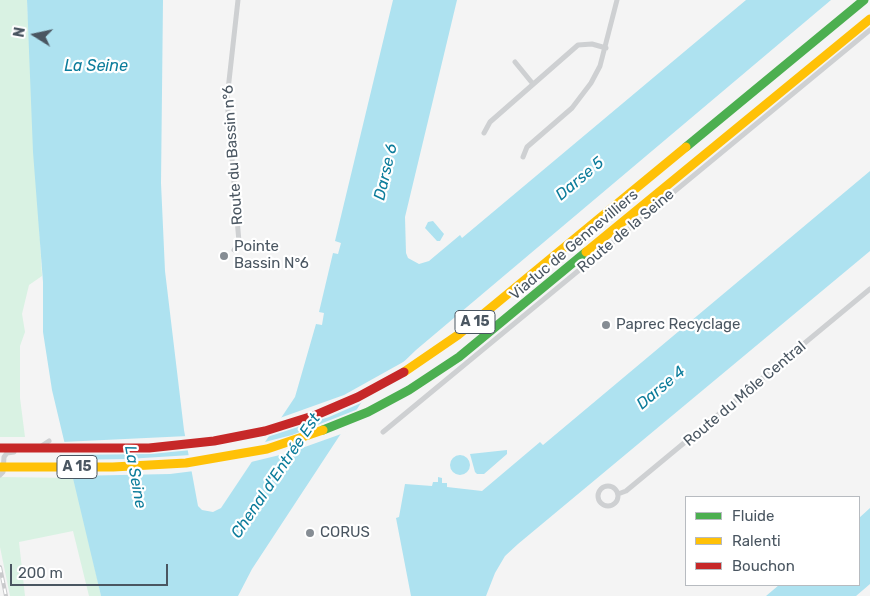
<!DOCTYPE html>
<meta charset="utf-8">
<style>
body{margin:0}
#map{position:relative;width:870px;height:596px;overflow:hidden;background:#f4f4f4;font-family:Rubik,sans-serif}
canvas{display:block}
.legend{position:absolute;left:685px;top:496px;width:175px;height:90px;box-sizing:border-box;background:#fff;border:1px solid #b7bbc0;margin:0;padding:6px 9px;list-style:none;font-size:15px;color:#4a5661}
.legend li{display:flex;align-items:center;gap:10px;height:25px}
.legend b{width:25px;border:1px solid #b7bbc0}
.north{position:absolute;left:10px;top:10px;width:50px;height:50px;-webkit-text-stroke:4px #fff;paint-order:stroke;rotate:280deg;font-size:14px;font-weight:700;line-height:20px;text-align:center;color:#4a5661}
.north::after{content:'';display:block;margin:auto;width:18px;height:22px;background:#4a5661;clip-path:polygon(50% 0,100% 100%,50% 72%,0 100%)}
.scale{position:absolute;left:10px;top:564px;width:158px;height:22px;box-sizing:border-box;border:2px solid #4a5661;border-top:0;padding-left:6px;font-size:15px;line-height:18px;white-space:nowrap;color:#4a5661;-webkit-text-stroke:4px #fff;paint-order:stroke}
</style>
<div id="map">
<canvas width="870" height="596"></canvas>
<ul class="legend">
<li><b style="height:6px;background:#4caf50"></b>Fluide</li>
<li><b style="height:6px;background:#ffc107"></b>Ralenti</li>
<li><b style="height:6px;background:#c62828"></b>Bouchon</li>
</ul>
<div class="north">N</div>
<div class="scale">200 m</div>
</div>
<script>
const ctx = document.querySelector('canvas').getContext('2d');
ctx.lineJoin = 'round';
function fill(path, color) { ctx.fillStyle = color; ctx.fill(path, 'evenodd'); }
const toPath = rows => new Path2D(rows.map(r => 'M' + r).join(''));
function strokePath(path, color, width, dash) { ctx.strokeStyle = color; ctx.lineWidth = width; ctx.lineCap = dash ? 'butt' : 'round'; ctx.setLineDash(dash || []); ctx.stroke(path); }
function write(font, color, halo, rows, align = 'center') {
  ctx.font = font + ' Rubik,sans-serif'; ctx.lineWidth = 4.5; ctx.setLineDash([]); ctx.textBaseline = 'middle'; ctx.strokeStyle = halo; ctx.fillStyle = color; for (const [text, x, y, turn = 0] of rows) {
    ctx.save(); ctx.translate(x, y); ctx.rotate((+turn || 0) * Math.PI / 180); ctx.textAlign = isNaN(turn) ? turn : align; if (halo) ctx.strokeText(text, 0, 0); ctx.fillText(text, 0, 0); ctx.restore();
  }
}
const green = toPath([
 [0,0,27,0,42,276,29,285,22,314,25,332,20,346,20,398,25,437,0,437],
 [0,477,75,478,101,596,89,596,73,531,19,542,25,596,10,596,0,547]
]);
const water = toPath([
 [27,0,163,0,161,183,165,271,184,430,198,506,202,510,213,512,221,508,295,397,316,324,322,325,324,313,319,312,333,253,338,254,341,243,335,241,393,0,457,0,405,217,406,253,408,258,419,264,429,261,460,235,462,238,746,0,831,0,416,350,361,403,252,569,238,596,101,596,52,390,43,332,43,282,33,152],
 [870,171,870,251,518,544,505,556,495,573,486,596,411,596,396,518,399,517,405,484,432,486,433,482,438,482,438,477,442,478,442,483,447,483,447,487,482,491,540,442,543,445],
 [433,221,444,234,440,241,437,241,425,228,428,222],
 [507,450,507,454,484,474,477,474,475,472,470,454],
 '450 465a10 10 0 1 1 20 0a10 10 0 1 1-20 0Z',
 [870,508,870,584,856,596,766,596,779,585,859,585,859,518]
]);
const pier = toPath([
 [414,356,370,399,361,403,329,417,264,438,277,419,344,395],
 [361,408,344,433,288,453,247,463,261,443,292,435],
 [188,436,191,450,151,454,66,455,62,442],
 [191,455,194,471,170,474,72,476,67,460,127,459]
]);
const street = toPath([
 [515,62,533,84],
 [484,133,490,122,578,45,592,44,606,48],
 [523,157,527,147,572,108,591,83,600,66,617,0],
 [234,250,239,242,227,99,238,0],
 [383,432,870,30],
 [40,447,49,441],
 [0,475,3,472,4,457,7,453,14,452],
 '598 496a10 10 0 1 1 20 0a10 10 0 1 1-20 0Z',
 [618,494,626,491,870,289]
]);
const fast = toPath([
 [686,147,864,0],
 [323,430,368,412,409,390,459,357,586,252]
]);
const slow = toPath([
 [586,252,870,19],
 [404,372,458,335,686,147],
 [0,467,113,467,186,463,267,449,323,430]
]);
const jam = toPath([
 [0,448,149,448,214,441,265,431,316,415,358,397,404,372]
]);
const rail = toPath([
 [0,567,6,596]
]);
const markers = [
 [224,256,5,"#868d94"],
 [606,325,5,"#868d94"],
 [310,533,5,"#868d94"]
];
const shields = [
 [475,322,40],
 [77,467,40]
];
const shieldNames = [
 ["A 15",475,322],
 ["A 15",77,467]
];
const streetNames = [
 ["Route du Bassin n°6",233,155,-94],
 ["Route de la Seine",626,231,-40],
 ["Viaduc de Gennevilliers",574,245,-40],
 ["Route du Môle Central",745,394,-40]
];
const poiNames = [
 ["Pointe",234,247],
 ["Bassin N°6",234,264],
 ["Paprec Recyclage",616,325],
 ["CORUS",320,533]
];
const waterNames = [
 ["La Seine",96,66],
 ["Darse 6",386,172,-77],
 ["Darse 5",580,179,-40],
 ["Darse 4",661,388,-40],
 ["Chenal d'Entrée Est",276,476,-56],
 ["La Seine",135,477,80]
];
fill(green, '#d9f2e3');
fill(water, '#aee2f0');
fill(pier, '#f4f4f4');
strokePath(street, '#ced0d2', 5);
strokePath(fast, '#4caf50', 9);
strokePath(slow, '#ffc107', 9);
strokePath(jam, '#c62828', 9);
strokePath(rail, '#c9cacc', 4);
strokePath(rail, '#fff', 2, [5.5]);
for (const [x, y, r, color] of markers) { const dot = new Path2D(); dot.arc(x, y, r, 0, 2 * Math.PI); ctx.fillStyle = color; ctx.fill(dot); strokePath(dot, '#fff', 2); }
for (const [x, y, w] of shields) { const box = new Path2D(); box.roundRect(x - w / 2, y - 11.5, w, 23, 4); ctx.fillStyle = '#fff'; ctx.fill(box); strokePath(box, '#4a5661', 1); }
write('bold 14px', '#4a5661', null, shieldNames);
write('15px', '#4a5661', '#fff', streetNames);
write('15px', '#4a5661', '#fff', poiNames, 'left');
write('italic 16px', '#0c7c9b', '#fff', waterNames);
</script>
